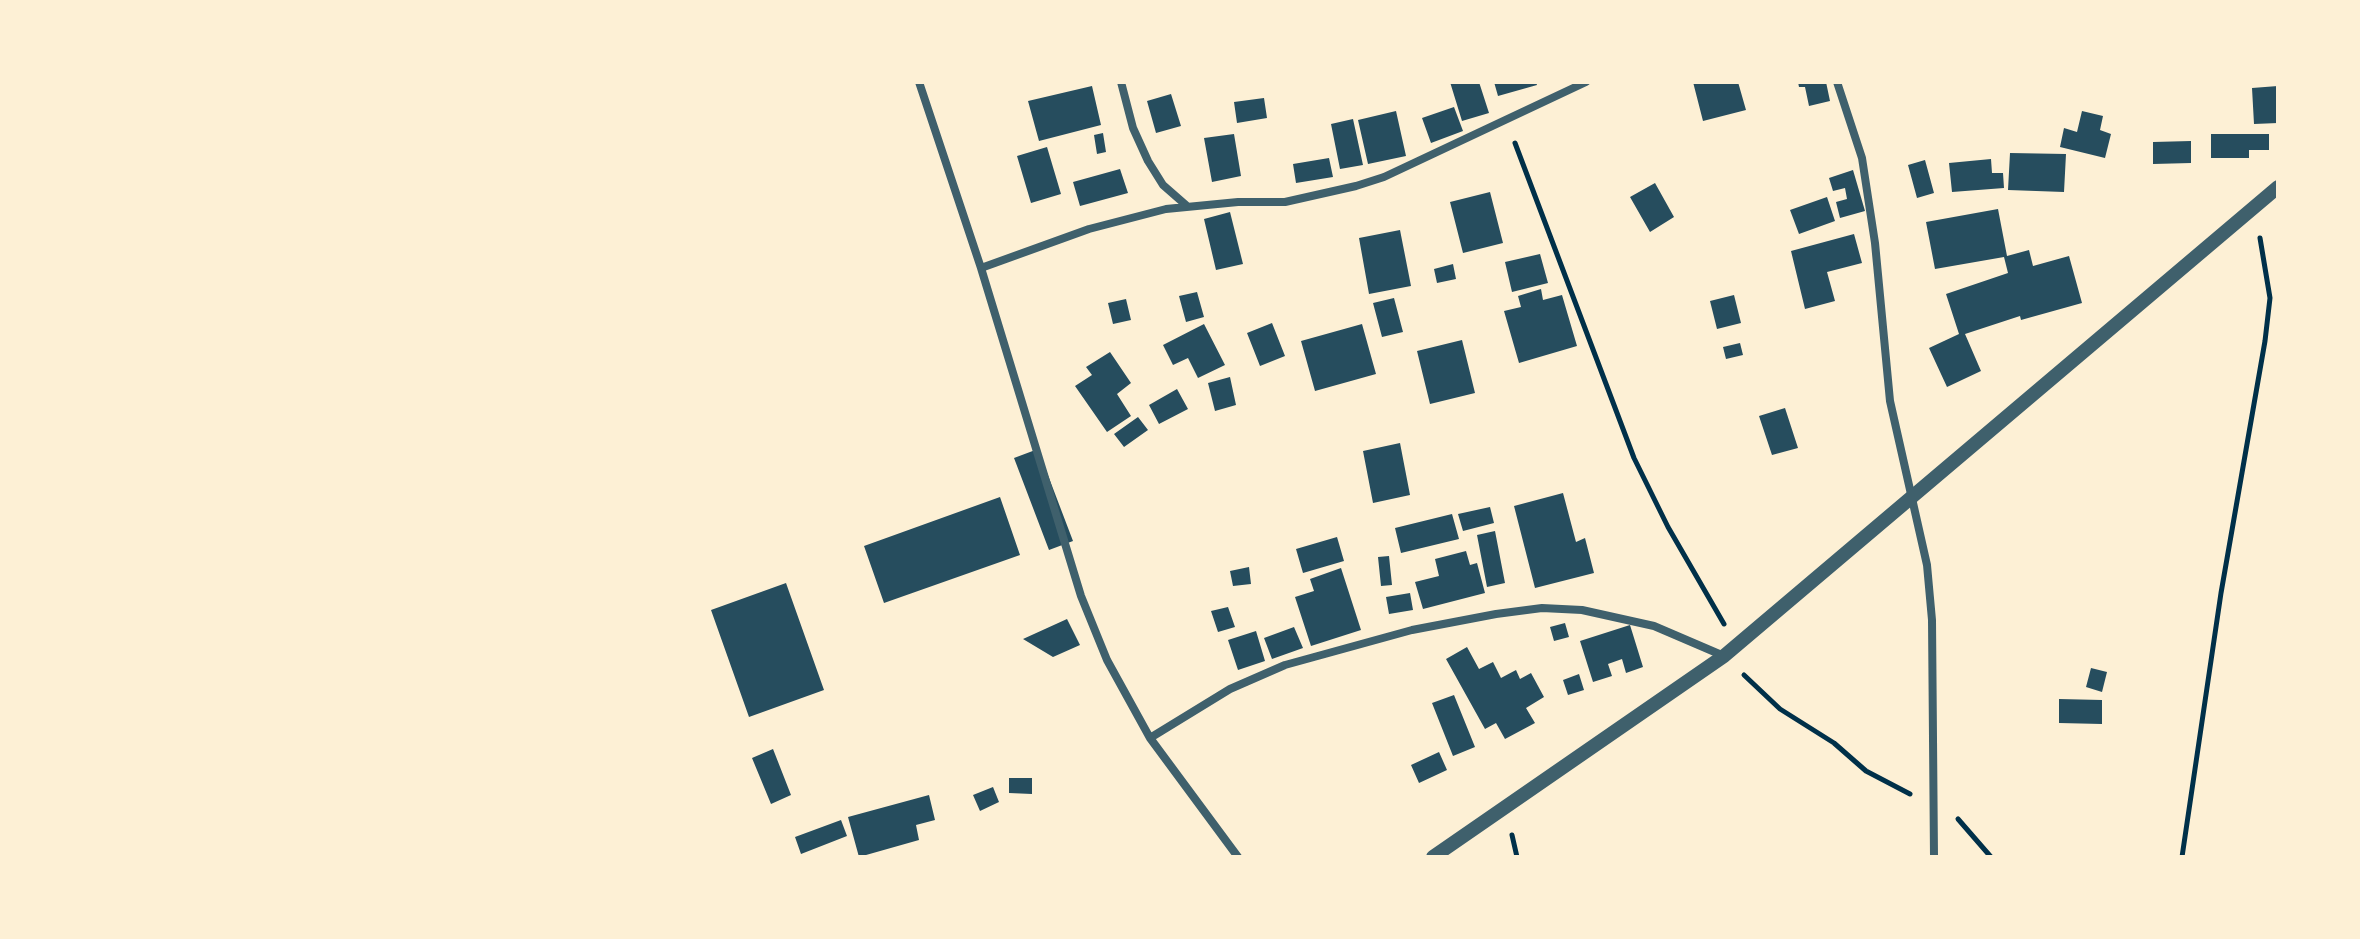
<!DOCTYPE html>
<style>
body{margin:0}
#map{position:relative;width:2360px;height:939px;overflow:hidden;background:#fdf0d5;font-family:"Golos Text",sans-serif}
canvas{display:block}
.frame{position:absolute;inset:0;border:84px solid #fdf0d5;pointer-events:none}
</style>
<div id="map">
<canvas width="2360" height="939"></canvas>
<div class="frame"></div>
</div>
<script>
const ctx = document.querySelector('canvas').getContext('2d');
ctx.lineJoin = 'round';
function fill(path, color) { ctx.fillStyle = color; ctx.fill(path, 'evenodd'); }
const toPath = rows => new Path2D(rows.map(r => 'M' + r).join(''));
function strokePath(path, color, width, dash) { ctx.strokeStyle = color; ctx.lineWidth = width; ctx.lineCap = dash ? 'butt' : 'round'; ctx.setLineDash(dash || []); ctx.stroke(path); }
const building = toPath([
 [1450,82,1479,82,1489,113,1462,121],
 [1494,82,1536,82,1537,85,1498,96],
 [1693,82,1738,82,1746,110,1703,121],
 [1798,82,1826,82,1830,101,1809,106,1805,87,1799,87],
 [1092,86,1101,125,1039,141,1028,101],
 [2278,86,2278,123,2254,124,2252,88],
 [1171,94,1181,126,1156,133,1147,101],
 [1264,98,1267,118,1237,123,1234,102],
 [1454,107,1463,131,1431,143,1422,118],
 [1396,111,1406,156,1368,164,1358,120],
 [2082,111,2103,116,2100,130,2111,134,2105,158,2060,147,2064,128,2077,132],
 [1353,119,1363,165,1340,169,1331,124],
 [1103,133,1106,152,1097,154,1094,135],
 [1234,134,1241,176,1212,182,1204,138],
 [2211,134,2269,134,2269,150,2249,150,2249,158,2211,158],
 [2191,141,2191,163,2153,164,2153,142],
 [1047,147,1061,194,1031,203,1017,156],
 [2010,153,2066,154,2064,192,2008,190],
 [1329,158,1333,177,1296,183,1293,164],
 [1991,159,1992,173,2003,173,2004,188,1952,192,1949,163],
 [1925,160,1934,193,1917,198,1908,165],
 [1120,169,1128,193,1080,206,1073,182],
 [1853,170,1865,211,1840,218,1836,202,1847,199,1845,188,1833,191,1829,178],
 [1655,183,1674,217,1650,232,1630,197],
 [1490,192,1503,243,1463,253,1450,202],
 [1827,197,1835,221,1799,234,1790,210],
 [1998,209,2007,256,2029,250,2033,266,2069,256,2082,303,2021,320,2020,316,1965,334,1981,371,1947,387,1929,348,1959,334,1946,294,2008,273,2004,257,1935,269,1926,222],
 [1230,212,1243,264,1216,270,1204,219],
 [1400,230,1411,286,1369,294,1359,238],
 [1854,234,1862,263,1827,272,1835,301,1805,309,1791,251],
 [1540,254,1548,283,1512,292,1505,262],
 [1453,264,1456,279,1437,283,1434,269],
 [1541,289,1543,300,1562,295,1577,346,1519,363,1504,311,1521,307,1518,296],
 [1197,292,1204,317,1186,322,1179,296],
 [1734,295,1741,323,1717,329,1710,301],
 [1394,298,1403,332,1382,337,1373,303],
 [1126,299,1131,320,1113,324,1108,303],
 [1272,323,1285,356,1260,366,1247,333],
 [1204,324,1225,365,1198,378,1188,358,1173,365,1163,345],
 [1362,324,1376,374,1315,391,1301,341],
 [1462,340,1475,393,1430,404,1417,351],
 [1740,343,1743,355,1726,359,1723,347],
 [1110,352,1131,383,1117,394,1131,416,1107,432,1075,386,1092,375,1086,367],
 [1230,377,1236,405,1215,411,1208,383],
 [1177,389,1188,409,1159,424,1149,405],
 [1785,408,1798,448,1772,455,1759,416],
 [1138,417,1148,430,1124,447,1114,434],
 [1400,443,1410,495,1373,503,1363,451],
 [1038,449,1073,541,1049,550,1014,458],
 [1563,493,1576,542,1585,538,1594,573,1535,588,1514,506],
 [1000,497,1020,555,884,603,864,546],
 [1490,507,1494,523,1463,531,1458,514],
 [1452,514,1459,539,1401,553,1395,528],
 [1495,531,1505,583,1487,587,1477,535],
 [1337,537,1344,561,1303,573,1296,549],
 [1466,551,1470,565,1477,563,1485,593,1423,609,1415,582,1439,576,1435,559],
 [1389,556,1392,585,1381,586,1378,557],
 [1249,567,1251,584,1233,586,1230,571],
 [1341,568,1361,630,1311,646,1295,597,1314,591,1310,579],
 [786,583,824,690,749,717,711,610],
 [1410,593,1413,610,1389,614,1386,597],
 [1228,607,1235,627,1218,632,1211,611],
 [1067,619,1080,645,1053,657,1023,639],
 [1565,623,1569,637,1554,641,1550,627],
 [1630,625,1643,667,1626,673,1622,659,1608,664,1612,676,1593,682,1580,641],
 [1294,627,1303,648,1272,659,1264,638],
 [1256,631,1265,661,1238,670,1228,640],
 [1467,647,1479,669,1493,662,1501,678,1516,670,1520,679,1531,673,1544,697,1526,708,1535,723,1505,739,1496,723,1485,729,1446,659],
 [2091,668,2107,672,2102,692,2086,687],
 [1579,674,1584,690,1568,695,1563,680],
 [1454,695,1475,747,1453,756,1432,703],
 [2059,699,2102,700,2102,724,2059,723],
 [773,749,791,795,771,804,752,758],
 [1439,752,1447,770,1419,783,1411,765],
 [1009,778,1032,778,1032,794,1009,793],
 [993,787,999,802,980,811,973,795],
 [929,795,935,820,916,825,919,840,859,857,848,817],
 [841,820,847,836,801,854,795,837]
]);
const path = toPath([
 [1515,143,1634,458,1668,527,1724,624],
 [1744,675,1780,709,1834,743,1866,771,1910,794],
 [1958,819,1991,857],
 [1512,835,1517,857],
 [2182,857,2221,593,2265,341,2270,298,2260,238]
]);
const minor = toPath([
 [919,82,981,268,1081,596,1107,660,1150,738,1238,857],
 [1121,82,1133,128,1148,161,1163,185,1187,206],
 [1837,82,1862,158,1875,243,1890,401,1927,565,1932,620,1934,857],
 [981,268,1089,229,1166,209,1238,202,1285,202,1356,186,1384,177,1586,82],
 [1150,738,1230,689,1285,665,1412,630,1496,614,1542,608,1582,610,1654,626,1724,656]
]);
const tertiary = toPath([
 [1433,857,1724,656,2278,187]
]);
fill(building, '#264d5e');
strokePath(path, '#003049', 5);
strokePath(minor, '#3f606c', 8);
strokePath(tertiary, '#3f606c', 14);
</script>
